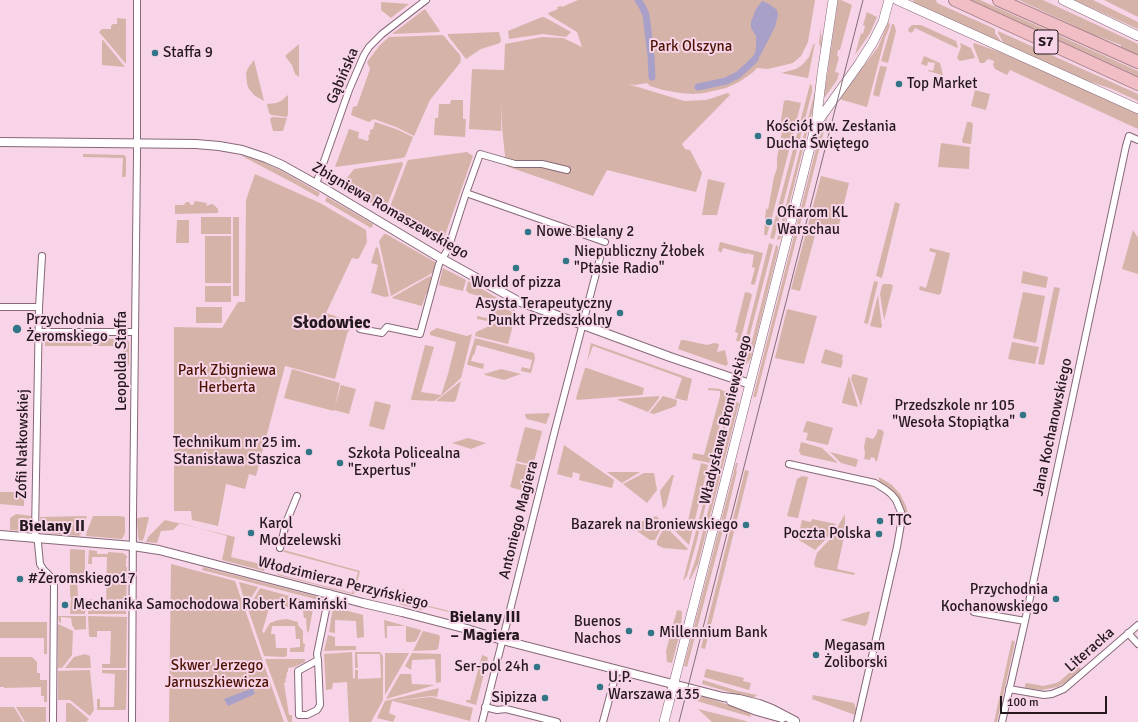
<!DOCTYPE html>
<meta charset="utf-8">
<style>
body{margin:0}
#map{position:relative;width:1138px;height:722px;overflow:hidden;background:#f7d4e7;font-family:Signika,sans-serif}
canvas{display:block}
.scale{position:absolute;left:1000px;top:696px;width:107px;height:18px;box-sizing:border-box;border:2px solid #25181f;border-top:0;padding-left:5px;font-size:12px;line-height:14px;white-space:nowrap;color:#25181f;-webkit-text-stroke:3px #f7d4e7;paint-order:stroke}
</style>
<div id="map">
<canvas width="1138" height="722"></canvas>
<div class="scale">100 m</div>
</div>
<script>
const ctx = document.querySelector('canvas').getContext('2d');
ctx.lineJoin = 'round';
function fill(path, color) { ctx.fillStyle = color; ctx.fill(path, 'evenodd'); }
const toPath = rows => new Path2D(rows.map(r => 'M' + r).join(''));
function strokePath(path, color, width, dash) { ctx.strokeStyle = color; ctx.lineWidth = width; ctx.lineCap = dash ? 'butt' : 'round'; ctx.setLineDash(dash || []); ctx.stroke(path); }
function write(font, color, halo, rows, align = 'center') {
  ctx.font = font + ' Signika,sans-serif'; ctx.lineWidth = 4; ctx.setLineDash([]); ctx.textBaseline = 'middle'; ctx.strokeStyle = halo; ctx.fillStyle = color; for (const [text, x, y, turn = 0] of rows) {
    ctx.save(); ctx.translate(x, y); ctx.rotate((+turn || 0) * Math.PI / 180); ctx.textAlign = isNaN(turn) ? turn : align; if (halo) ctx.strokeText(text, 0, 0); ctx.fillText(text, 0, 0); ctx.restore();
  }
}
const green = toPath([
 [578,0,815,0,808,42,801,56,793,63,768,69,757,68,752,73,739,82,726,88,704,93,693,94,680,93,663,90,650,86,647,83,635,85,628,84,684,101,706,100,728,93,730,95,682,144,685,149,690,150,702,173,696,192,607,170,593,196,506,166,502,127,502,104,501,131,469,129,472,69,504,70,505,44,542,37,563,38,582,47,577,32,549,15,548,13,558,9,557,7,561,6,562,7],
 [838,0,841,0,852,5,840,50,838,50,837,56,839,57,835,72,839,73,837,80,825,97,824,97],
 [913,0,936,0,937,3,995,29,995,33,1002,43,914,3],
 [971,0,980,0,1138,71,1138,76],
 [1019,0,1043,0,1138,44,1138,55,1121,47,1121,45,1092,34],
 [1074,0,1093,0,1138,22,1138,29],
 [1104,0,1138,0,1138,17],
 [381,2,409,4,391,18,381,10],
 [425,9,440,31,439,32,392,34],
 [867,12,877,17,870,33,855,55,861,33,863,34,865,26,863,25],
 [542,17,546,18,571,32,566,37,543,34,509,39,508,31],
 [117,18,126,19,126,64,99,32,102,29,111,29,111,26,113,24,117,24],
 [889,21,890,26,885,38,867,107,839,99,878,47],
 [892,24,894,24,896,31,888,63,881,61],
 [912,25,921,25,956,41,958,47,957,48,915,28,912,33,908,31,909,28],
 [821,28,822,50,814,105,781,237,780,239,777,240,815,91,821,49,819,43],
 [998,31,1138,94,1138,101,1112,89,1079,78,1004,44,998,33],
 [499,32,501,40,500,43,481,49,466,59,448,36,448,34],
 [443,35,460,55,461,59,460,63,430,100,414,136,396,127,374,119,369,122,351,115,353,107,357,106,370,69,367,62,380,45,389,37],
 [102,40,103,40,125,67,102,65],
 [815,43,808,78,781,73,796,69,802,65,809,57,813,45],
 [960,43,971,48,975,58,960,61,957,58,961,47],
 [974,43,1000,52,1138,112,1138,129,1010,70,1007,75,995,69,993,65,994,61,988,59,984,63,980,63,973,45],
 [299,44,299,77,295,74,292,65,285,56],
 [924,56,940,63,943,75,942,75,928,71,928,70,933,71,935,63,928,62,927,66,921,64],
 [254,60,264,101,254,95,249,89,247,84,246,73,248,68],
 [880,66,887,67,879,97,873,95],
 [810,84,812,86,812,92,774,239,770,238],
 [975,90,990,94,986,110,971,106],
 [288,95,288,114,287,117,271,115,269,113,267,104,276,103,281,101],
 [451,100,463,100,463,119,466,119,465,137,434,135,435,118,438,118,439,104,450,104],
 [787,100,801,103,771,221,769,221,769,223,770,224,767,235,764,235,766,208,768,210,774,177,777,168,777,158,782,132,783,130,780,126,784,101],
 [828,115,756,397,753,397,820,133],
 [272,117,287,118,283,131,273,131,270,119],
 [375,122,396,129,413,137,405,157,402,158,335,167,349,129,359,132,358,138,368,141,369,138,368,136,370,134,370,130,373,129],
 [967,122,971,122,973,124,971,144,963,143,962,141],
 [941,143,970,147,969,169,938,167],
 [467,152,473,156,442,244,388,212,407,162,408,160],
 [83,154,124,155,126,157,126,175,125,177,122,177,123,158,83,157],
 [240,155,265,163,282,171,320,193,318,197,297,185],
 [402,162,403,164,385,211,340,185,343,183,354,169],
 [255,174,320,203,366,230,367,242,359,258,356,259,352,258,326,313,351,321,351,327,347,334,335,379,285,366,256,476,249,474,245,489,226,484,218,526,192,520,191,511,174,511,174,327,222,328,238,302,245,302,246,200],
 [821,176,849,183,837,233,817,228,800,291,791,289],
 [708,179,725,183,717,215,702,215],
 [327,197,373,224,372,227,371,228,325,201],
 [195,201,207,203,206,206,212,204,214,205,218,209,218,213,175,214,175,205,184,205,186,202,189,202,191,205,193,205],
 [895,202,900,204,882,278,876,276],
 [201,217,231,217,231,234,201,234],
 [233,217,239,217,239,296,233,296],
 [177,220,189,220,189,243,176,243],
 [1133,230,1138,238,1138,274,1122,269],
 [384,234,386,234,435,262,435,266,434,272,391,296,379,241],
 [205,236,231,236,231,283,205,283],
 [720,242,763,253,755,284,752,285,751,283,755,268,752,267,754,255,746,253,746,254,723,248,721,253,718,250],
 [769,243,773,245,748,342,742,352],
 [776,245,778,246,778,250,751,358,749,361,744,367,745,354,752,341],
 [376,247,378,248,389,296,385,297,371,293,378,265,371,263],
 [930,248,950,253,941,293,939,295,920,290,919,289,920,286,926,288,936,253,929,251],
 [443,268,466,280,463,291,439,285,442,271],
 [1023,271,1048,277,1046,288,1021,283],
 [430,276,432,278,428,293,426,294,422,306,392,298,393,297],
 [468,281,513,307,515,312,494,300,468,293,468,292,466,291],
 [874,281,878,282,868,324,864,323],
 [884,284,891,284,893,286,884,320,880,294,882,285],
 [205,286,231,286,231,302,205,302],
 [1054,287,1060,288,1044,365,1038,364],
 [745,292,750,293,752,295,742,334,740,341,736,341,738,333,735,332],
 [1023,292,1045,296,1036,343,1013,338],
 [878,295,882,327,880,328,870,326],
 [492,302,516,314,515,319,495,321,492,322,477,319,477,316,487,318],
 [196,307,222,307,222,323,196,323],
 [787,309,817,316,804,364,775,358],
 [514,321,508,344,475,336,476,332,496,323],
 [437,328,467,336,472,334,461,378,441,396,434,401,412,400,411,399,425,345,434,347,421,392,441,395,448,374,456,342,430,335,430,332],
 [45,338,126,339,129,342,129,365,123,365,123,346,45,346],
 [475,338,534,353,535,358,531,373,521,371,522,367,530,369,532,360,477,345,474,355,473,355,471,361,484,364,483,369,468,365,467,364],
 [681,340,684,340,707,345,714,343,719,344,717,352,725,350,728,364,726,366,678,349],
 [1012,342,1039,347,1035,364,1008,359],
 [591,343,692,379,687,401,675,398,682,378,593,346,587,362],
 [825,349,843,355,842,360,843,361,841,368,821,363],
 [585,368,587,368,644,388,643,394,641,395,577,400,576,398],
 [292,369,340,383,335,406,341,385,356,389,349,414,334,410,334,411,284,398],
 [501,369,521,374,504,380,485,375,484,374],
 [853,374,868,378,861,406,851,379,852,375],
 [849,376,858,407,842,403,842,402],
 [461,381,456,400,454,402,436,401],
 [708,388,720,389,728,393,710,463,692,459,693,453,704,455,720,396,720,391,708,390],
 [659,396,659,398,648,412,618,400,618,399],
 [663,396,677,400,676,406,654,414,650,413,650,412],
 [730,400,732,400,696,544,687,576,683,581],
 [375,401,391,405,384,430,369,426],
 [736,402,739,403,719,481,698,564,690,580,689,579,696,558],
 [550,413,546,424,527,419,525,416,525,414,523,414],
 [808,421,833,428,828,445,806,440,808,433,803,432,806,422],
 [525,427,542,431,542,432,533,465,516,461],
 [878,429,882,430,884,432,877,461,875,461,875,458,871,457,870,460,864,459,865,453,864,447,866,437,873,439,876,435],
 [468,438,486,443,471,449,452,443],
 [801,442,822,448,838,463,801,455,799,451],
 [564,445,614,480,612,488,579,480,580,474,573,472,572,478,557,474],
 [830,452,857,459,858,460,856,467,841,463],
 [516,463,533,467,527,492,510,487],
 [701,463,708,465,689,545,673,529,686,530],
 [736,463,738,463,736,471,737,471,725,522,687,667,684,666],
 [745,470,749,471,705,649,701,648],
 [607,472,640,472,622,483],
 [644,473,654,473,657,490,647,503,623,484],
 [672,475,674,475,666,506,663,509,660,491],
 [802,476,808,477,798,518,787,516,797,479],
 [879,477,892,485,900,494,906,506,908,513,904,514,893,492,888,487,879,482],
 [0,492,24,492,24,506,23,506,0,504],
 [16,514,32,516,32,526,30,530,25,531,10,530,10,518],
 [845,514,845,533,837,569,855,573,854,575,815,567,814,563,817,553,831,538],
 [87,516,82,529,81,534,79,536,45,533,42,531,40,528,40,517],
 [93,516,120,516,125,517,125,533,122,539,86,536,87,531],
 [656,516,664,523,655,540,650,540,630,526],
 [145,517,149,517,144,538,142,541,139,540,138,536,137,518],
 [812,519,836,524,827,538,815,550,799,540,798,537,802,520,811,522],
 [165,520,235,537,231,557,269,566,268,570,264,570,264,571,222,560,227,536,180,523,173,530,161,531,157,543,146,542,148,537],
 [665,526,688,549,687,550,663,548,657,545,657,541],
 [70,549,85,550,85,579,77,579,78,597,80,599,86,599,85,614,70,614,71,597,70,597],
 [89,550,97,551,97,554,108,554,108,552,123,553,127,556,127,558,126,558,126,567,127,567,126,614,88,614,88,599,92,599,92,607,106,607,107,557,92,557,92,564,88,564],
 [284,550,360,571,354,594,352,594,278,575,277,573,279,571,278,574,352,593,358,572,284,552],
 [171,564,235,581,284,722,169,722],
 [203,567,319,597,323,601,202,570],
 [239,582,258,587,246,606],
 [260,588,312,602,314,603,309,631,307,633,306,618,304,618,303,611,298,610,298,607,285,607,284,605,270,605,262,632,264,633,270,623,278,620,287,619,298,622,298,625,303,631,303,643,305,644,304,652,290,652,290,648,300,647,300,639,296,639,295,626,272,626,271,634,275,634,276,648,287,648,287,655,285,657,264,656,248,609],
 [403,588,410,599,418,603,496,623,496,624,494,624,429,607,421,610,399,604],
 [333,607,363,615,364,637,357,638,356,621,335,620,335,633,329,632],
 [677,610,682,611,681,629,672,663,667,662,666,651],
 [870,611,867,624,865,626,840,620],
 [58,616,86,616,86,629,75,630,72,625,71,618,61,617,61,623,59,622],
 [88,616,127,617,126,668,102,668,102,664,110,664,111,631,97,631,97,637,90,637,89,636],
 [384,620,406,626,421,630,421,631,416,641,414,642,406,642,406,626,387,626,387,638,385,638],
 [0,622,47,622,47,654,44,654,44,638,0,638],
 [58,624,73,631,72,655,62,668,58,668],
 [423,631,439,635,440,637,438,649,436,650,413,651],
 [328,635,335,637,335,646,356,646,356,650,324,651],
 [1012,640,1015,642,997,722,994,722],
 [352,652,353,678,354,679,355,678,355,670,358,670,358,679,381,678,380,654,357,654,358,668,355,668,355,652,380,652,383,656,383,700,371,722,349,722,347,682,333,683,332,689,326,690,324,654],
 [385,653,409,653,385,695],
 [412,653,441,654,441,682,436,683,435,659,412,660,411,670,405,666],
 [85,654,90,656,91,668,65,668,74,657],
 [482,655,487,657,488,658,476,705,466,702,466,700,470,700],
 [0,657,32,657,37,662,37,673,40,673,40,680,47,680,47,702,44,702,44,696,41,696,41,687,4,688,4,687,0,687],
 [265,659,305,659,305,662,294,667,288,668,288,672,287,672,286,679,285,679,286,682,284,683,289,715,292,715,292,722,288,722],
 [1078,665,1081,669,1065,683,1057,687,1042,690,1025,688,1025,684,1027,683,1043,686,1056,683,1060,681],
 [706,669,707,669,744,678,743,681,751,683,749,690,704,677],
 [90,670,94,710,90,716,70,700,58,700,58,671],
 [102,670,127,670,126,709,125,710,97,710,97,699,100,699,100,707,114,707,115,674,102,673],
 [400,674,411,674,412,684,435,685,386,699],
 [703,680,738,691,757,695,755,697,749,698,702,684],
 [439,688,437,697,431,696,392,701,389,713,396,716,393,722,377,718,385,701],
 [698,695,748,711,750,714,751,717,697,701],
 [813,695,854,703,856,709,855,715,812,699],
 [431,697,473,708,470,721,393,701],
 [66,703,70,703,89,719,86,722,66,722],
 [0,707,14,707,23,722,0,722],
 [16,707,46,707,46,722,25,722],
 [698,709,746,721,747,722,712,722]
]);
const water = toPath([
 [762,1,769,4,777,10,778,15,775,27,760,56,753,65,749,67,748,65,755,53,756,48,756,36,751,28,751,22,756,9],
 [253,688,255,694,228,706,224,699]
]);
const canal = toPath([
 [638,0,642,6,646,15,651,56,652,77],
 [698,87,726,81,738,75,749,65,755,59]
]);
const minor = toPath([
 [316,184,349,90,364,55,369,47,382,34,426,0],
 [466,193,480,154,515,164,542,164,567,170],
 [42,256,39,307,35,533,38,543,40,564,43,569,52,578,54,585,53,722],
 [0,307,39,307],
 [360,329,382,333,387,327,420,334,439,264,448,249,466,193,605,242],
 [38,332,135,332],
 [789,464,875,483,886,490,891,494,896,500,901,512,902,518,897,547,857,722],
 [280,548,286,523,297,496],
 [974,612,1025,621],
 [1128,633,1138,644],
 [318,660,320,705,317,710,307,715,299,715,298,671,318,660,317,654,327,605],
 [1009,689,1044,695,1052,694,1064,689,1138,625],
 [485,707,497,710,506,709,557,722],
 [132,722,133,516,137,155,137,0],
 [482,722,555,430,600,258],
 [603,722,617,670],
 [1002,722,1025,621,1126,146,1129,136,1138,140]
]);
const tertiary = toPath([
 [0,142,196,144,219,146,242,150,266,158,282,165,325,189,437,256,518,301,670,357,750,384],
 [0,535,133,546,159,550,363,603,402,612,467,629,502,640,723,697,739,699,759,704,772,709,795,721],
 [327,605,329,594],
 [731,701,757,711,782,718]
]);
const secondary = toPath([
 [897,0,1138,109],
 [1063,0,1138,36],
 [816,124,859,64,873,42,883,22,889,0],
 [664,722,816,124,822,74,833,0]
]);
const motorway = toPath([
 [955,0,1138,84],
 [999,0,1138,62]
]);
const tram = toPath([
 [679,722,863,0]
]);
const markers = [
 [155,53,4,"#327586"],
 [899,84,4,"#327586"],
 [758,136,4,"#327586"],
 [769,222,4,"#327586"],
 [528,232,4,"#327586"],
 [566,261,4,"#327586"],
 [516,268,4,"#327586"],
 [620,313,4,"#327586"],
 [17,329,5,"#327586"],
 [1023,415,4,"#327586"],
 [309,452,4,"#327586"],
 [340,463,4,"#327586"],
 [880,521,4,"#327586"],
 [746,525,4,"#327586"],
 [251,533,4,"#327586"],
 [879,534,4,"#327586"],
 [20,579,4,"#327586"],
 [1056,599,4,"#327586"],
 [65,605,4,"#327586"],
 [629,631,4,"#327586"],
 [651,633,4,"#327586"],
 [816,655,4,"#327586"],
 [537,667,4,"#327586"],
 [600,687,4,"#327586"],
 [545,698,4,"#327586"]
];
const shields = [
 [1046,42,24]
];
const shieldNames = [
 ["S7",1046,42]
];
const parkNames = [
 ["Park Olszyna",691,47],
 ["Park Zbigniewa",227,371],
 ["Herberta",227,388],
 ["Skwer Jerzego",217,666],
 ["Jarnuszkiewicza",217,683]
];
const poiNames = [
 ["Staffa 9",163,53],
 ["Top Market",907,84],
 ["Kościół pw. Zesłania",766,127],
 ["Ducha Świętego",766,144],
 ["Ofiarom KL",777,213],
 ["Warschau",777,230],
 ["Nowe Bielany 2",536,232],
 ["Niepubliczny Żłobek",574,252],
 ["\"Ptasie Radio\"",574,269],
 ["World of pizza",516,283,"center"],
 ["Asysta Terapeutyczny",612,304,"right"],
 ["Punkt Przedszkolny",612,321,"right"],
 ["Przychodnia",26,320],
 ["Żeromskiego",26,337],
 ["Przedszkole nr 105",1015,406,"right"],
 ["\"Wesoła Stopiątka\"",1015,423,"right"],
 ["Technikum nr 25 im.",301,443,"right"],
 ["Stanisława Staszica",301,460,"right"],
 ["Szkoła Policealna",348,454],
 ["\"Expertus\"",348,471],
 ["TTC",888,521],
 ["Karol",259,524],
 ["Modzelewski",259,541],
 ["Bazarek na Broniewskiego",738,525,"right"],
 ["Poczta Polska",871,534,"right"],
 ["#Żeromskiego17",28,579],
 ["Przychodnia",1048,590,"right"],
 ["Kochanowskiego",1048,607,"right"],
 ["Mechanika Samochodowa Robert Kamiński",73,605],
 ["Buenos",621,622,"right"],
 ["Nachos",621,639,"right"],
 ["Millennium Bank",659,633],
 ["Megasam",824,646],
 ["Żoliborski",824,663],
 ["Ser-pol 24h",529,667,"right"],
 ["U.P.",608,678],
 ["Warszawa 135",608,695],
 ["Sipizza",537,698,"right"]
];
const streetNames = [
 ["Gąbińska",343,76,-67],
 ["Zbigniewa Romaszewskiego",390,211,30],
 ["Leopolda Staffa",122,361,-90],
 ["Władysława Broniewskiego",726,420,-76],
 ["Jana Kochanowskiego",1053,427,-78],
 ["Zofii Nałkowskiej",23,444,-89],
 ["Antoniego Magiera",519,520,-76],
 ["Włodzimierza Perzyńskiego",343,583,14],
 ["Literacka",1090,650,-41]
];
const neighbourhoodNames = [
 ["Bielany II",52,527],
 ["Bielany III",485,618],
 ["– Magiera",485,636]
];
const quarterNames = [
 ["Słodowiec",332,324]
];
fill(green, '#d6b3a9');
fill(water, '#a8a0c9');
strokePath(canal, '#a8a0c9', 7);
strokePath(minor, '#876879', 8);
strokePath(tertiary, '#876879', 10);
strokePath(secondary, '#876879', 10);
strokePath(motorway, '#a9848a', 14);
strokePath(minor, '#fff', 6);
strokePath(tertiary, '#fff', 8);
strokePath(secondary, '#fff', 9);
strokePath(motorway, '#f0bec4', 12);
strokePath(tram, '#836c79', 1);
for (const [x, y, r, color] of markers) { const dot = new Path2D(); dot.arc(x, y, r, 0, 2 * Math.PI); ctx.fillStyle = color; ctx.fill(dot); strokePath(dot, '#f7d4e7', 1.5); }
for (const [x, y, w] of shields) { const box = new Path2D(); box.roundRect(x - w / 2, y - 12, w, 24, 3); ctx.fillStyle = '#f7d4e7'; ctx.fill(box); strokePath(box, '#25181f', 1); }
write('bold 14px', '#25181f', null, shieldNames);
write('15px', '#4c1304', '#f7d4e7', parkNames);
write('15px', '#25181f', '#f7d4e7', poiNames, 'left');
write('15px', '#25181f', '#f7d4e7', streetNames);
write('bold 16px', '#25181f', '#f7d4e7', neighbourhoodNames);
write('bold 17px', '#25181f', '#f7d4e7', quarterNames);
</script>
